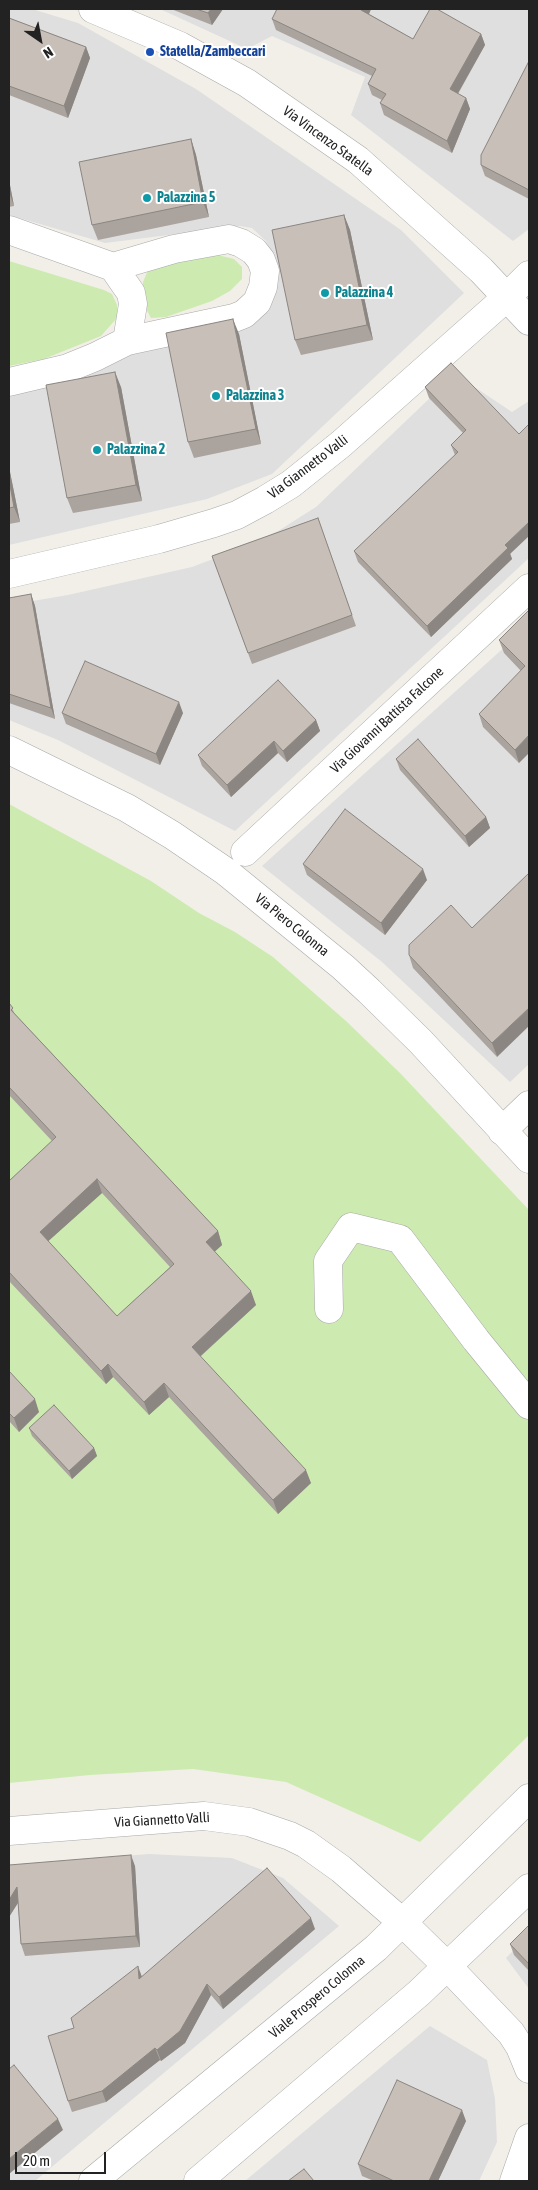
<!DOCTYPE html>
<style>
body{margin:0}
#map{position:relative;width:538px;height:2190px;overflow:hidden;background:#f2efe9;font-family:"Asap Condensed",sans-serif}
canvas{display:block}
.frame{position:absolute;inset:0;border:10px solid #222;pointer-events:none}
.north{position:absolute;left:15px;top:15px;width:50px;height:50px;-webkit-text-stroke:4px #fff;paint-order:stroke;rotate:147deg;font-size:14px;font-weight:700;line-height:20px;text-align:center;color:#222}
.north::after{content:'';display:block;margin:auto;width:18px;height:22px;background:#222;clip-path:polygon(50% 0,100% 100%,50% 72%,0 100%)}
.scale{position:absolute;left:15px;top:2152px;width:91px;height:22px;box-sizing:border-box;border:2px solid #222;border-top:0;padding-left:6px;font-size:15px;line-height:18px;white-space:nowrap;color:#222;-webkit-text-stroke:4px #fff;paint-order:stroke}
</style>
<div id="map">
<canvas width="538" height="2190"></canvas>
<div class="frame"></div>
<div class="north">N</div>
<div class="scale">20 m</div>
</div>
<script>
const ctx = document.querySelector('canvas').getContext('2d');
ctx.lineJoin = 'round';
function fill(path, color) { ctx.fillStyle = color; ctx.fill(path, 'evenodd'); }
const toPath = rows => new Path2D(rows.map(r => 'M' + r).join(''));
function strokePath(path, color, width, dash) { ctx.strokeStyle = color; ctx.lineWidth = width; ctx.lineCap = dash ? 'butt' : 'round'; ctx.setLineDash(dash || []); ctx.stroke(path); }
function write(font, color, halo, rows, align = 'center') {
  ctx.font = font + ' "Asap Condensed",sans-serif'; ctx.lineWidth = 4; ctx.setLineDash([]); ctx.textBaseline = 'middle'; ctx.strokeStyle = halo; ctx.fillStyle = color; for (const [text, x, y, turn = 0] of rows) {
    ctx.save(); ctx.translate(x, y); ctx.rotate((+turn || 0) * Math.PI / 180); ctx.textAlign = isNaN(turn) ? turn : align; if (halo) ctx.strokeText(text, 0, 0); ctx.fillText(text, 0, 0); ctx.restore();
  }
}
const residential = toPath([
 [9,9,32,9,78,23,196,89,401,230,464,293,272,474,207,499,9,545,9,392,268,308,277,290,276,263,266,241,252,228,240,226,105,243,9,215],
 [160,9,529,9,529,229,513,241,351,115,365,77,272,36,247,49],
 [455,374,512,412,529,401,529,558,235,831,58,740,9,720,9,605,68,595,192,567,242,548,278,531,316,507],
 [529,625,529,1064,510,1082,382,962,262,866],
 [149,1854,232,1858,283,1878,339,1926,35,2181,9,2181,9,1865],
 [529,1934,529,1989,506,1958],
 [430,2026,487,2060,495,2099,497,2142,479,2181,245,2181]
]);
const grass = toPath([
 [199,255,218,255,234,259,242,267,242,279,230,291,212,301,166,317,151,318,144,305,143,294,143,282,148,270],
 [9,261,104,290,112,294,117,305,117,318,101,336,44,359,9,366],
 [9,804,151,881,199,913,235,932,273,957,346,1021,400,1073,529,1210,529,1735,420,1842,286,1782,193,1769,90,1775,9,1783]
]);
const minor = toPath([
 [93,9,180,46,247,83,358,160,481,270,529,321],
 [9,230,113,267,174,249,229,239,241,243,254,251,261,260,265,271,263,287,257,302,244,314,234,318,127,341,95,357,68,368,9,382],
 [113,267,131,293,133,304,127,341],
 [9,574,159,539,214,523,237,515,265,500,291,484,341,444,507,297,529,275],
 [9,750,127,808,172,835,225,871,343,967,369,991,421,1042,529,1159],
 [245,852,529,588],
 [502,1131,529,1105],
 [329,1309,328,1261,351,1227,400,1239,476,1340,529,1405],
 [9,1831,204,1816,249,1822,290,1836,306,1844,341,1869,402,1922,447,1966,511,2033,520,2047,529,2069],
 [93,2181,376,1948,529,1798],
 [198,2181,419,1993,529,1888],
 [514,2181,529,2138]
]);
const wall = toPath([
 [171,9,223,9,212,25],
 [371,9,369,14,413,39,481,34,485,45,458,94,466,98,470,109,452,153,384,115,380,103,382,100,372,95,368,84,372,76,276,30,272,19],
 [9,18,86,47,90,58,68,118,9,95],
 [529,61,529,199,485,176,481,165],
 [191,139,196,155,209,217,98,240,92,225],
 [9,180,14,206,9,207],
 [344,215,350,230,373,340,301,355,295,340],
 [239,334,261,444,194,458,188,442],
 [451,363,512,559,431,637,358,562,354,551,455,455,451,445,463,433,429,398,425,387],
 [121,387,142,501,73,513,67,498],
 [9,467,20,522,9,524],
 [318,518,356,626,252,664,212,556],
 [31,594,35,606,55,719,9,703,9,598],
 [529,610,519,763,483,727,479,714,521,671,504,653,499,640],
 [62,713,183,713,160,765,66,724],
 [316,720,320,731,287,762,278,753,231,797,202,766,198,755],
 [396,759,486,817,490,828,469,847,400,770],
 [303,864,427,880,385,935,307,875],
 [451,905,497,1057,413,968,409,955],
 [9,1003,15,1014,218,1231,222,1245,214,1252,256,1305,200,1357,311,1483,278,1514,169,1397,149,1415,113,1377,106,1384,9,1281,9,1181,52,1141,9,1095],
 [102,1193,170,1267,117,1316,48,1241],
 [9,1371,39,1412,19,1432,9,1421],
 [29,1428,94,1448,97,1456,72,1479,32,1436],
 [9,1865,135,1866,140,1947,25,1956,21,1944,18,1903,9,1917],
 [529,1925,529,1971,514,1955,510,1944],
 [315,1929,223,2009,211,1995,185,2043,161,2061,160,2060,106,2102,72,2112,68,2101,74,2028,142,1976],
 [466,2121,438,2181,374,2181,362,2176,358,2164]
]);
const shadedWall = toPath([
 [211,9,223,9,212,25,208,13],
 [362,9,371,9,366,21,361,10],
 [481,34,485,45,454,100,450,89],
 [86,47,90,58,68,118,64,106],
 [466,98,470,109,452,153,447,141],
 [191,139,196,155,209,217,203,202],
 [9,180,14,206,9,192],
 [344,215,350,230,373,340,367,325],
 [233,319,239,334,261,444,256,429],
 [115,372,121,387,142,501,136,485],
 [9,467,20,522,14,507,9,480],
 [529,522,529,536,510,554,512,559,431,637,427,626,505,545],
 [31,594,35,606,55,719,51,708],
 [179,702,183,713,160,765,156,754],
 [316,720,320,731,287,762,283,751],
 [529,735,529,753,519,763,515,750],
 [274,741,278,753,231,797,227,785],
 [486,817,490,828,469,847,465,836],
 [423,869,427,880,385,935,381,923],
 [529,1008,529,1026,497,1057,492,1043],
 [97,1179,102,1193,44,1245,40,1232],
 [218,1231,222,1245,210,1256,206,1242],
 [251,1291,256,1305,196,1360,192,1347],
 [108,1364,113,1377,106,1384,101,1371],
 [164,1383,169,1397,149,1415,144,1402],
 [35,1399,39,1412,19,1432,14,1418],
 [94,1448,97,1456,72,1479,69,1471],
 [306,1470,311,1483,278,1514,273,1500],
 [131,1855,135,1866,140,1947,136,1936],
 [17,1887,21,1898,9,1917,9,1900],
 [311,1918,315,1929,223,2009,219,1997],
 [138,1966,142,1977,139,1979],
 [207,1984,211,1995,185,2043,161,2061,157,2050],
 [155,2048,160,2060,106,2102,102,2091],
 [462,2110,466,2121,438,2181,429,2181],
 [58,2119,63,2130,9,2174,9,2159]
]);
const building = toPath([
 [196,9,211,9,208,13,196,9],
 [277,9,362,9,361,10,413,39,430,9,437,9,481,34,450,89,466,98,447,141,380,103,386,94,368,84,376,69,272,19,277,9],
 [9,18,86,47,64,106,9,86,9,18],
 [529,61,529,190,481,165,481,155,529,61],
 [191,139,203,202,92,225,79,162,191,139],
 [344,215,367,325,295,340,272,230,344,215],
 [233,319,256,429,188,442,166,333,233,319],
 [451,363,519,434,529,424,529,522,505,545,508,548,427,626,354,551,458,452,451,445,466,430,425,387,451,363],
 [115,372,136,485,67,498,46,385,115,372],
 [9,480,14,507,9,508,9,480],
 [318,518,352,615,248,653,212,556,318,518],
 [31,594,51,708,9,694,9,598,31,594],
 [529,610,529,735,515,750,479,714,525,666,499,640,529,610],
 [85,661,179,702,156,754,62,713,85,661],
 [278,680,316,720,283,751,274,741,227,785,198,755,278,680],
 [418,739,486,817,465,836,396,759,418,739],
 [345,809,423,869,381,923,303,864,345,809],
 [529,873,529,1008,492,1043,409,955,409,945,451,905,472,928,529,873],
 [9,1003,13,1008,11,1010,218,1231,206,1242,251,1291,192,1347,306,1470,273,1500,164,1383,144,1402,108,1364,101,1371,9,1272,9,1181,56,1137,9,1087,9,1003],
 [97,1179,174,1264,117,1316,40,1232,97,1179],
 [9,1371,35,1399,14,1418,9,1413,9,1371],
 [54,1405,94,1448,69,1471,29,1428,54,1405],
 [131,1855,136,1936,21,1944,17,1887,9,1900,9,1865,131,1855],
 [267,1868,311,1918,219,1997,207,1984,180,2031,157,2050,155,2048,102,2091,68,2101,48,2036,74,2028,71,2018,138,1966,139,1979,267,1868],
 [529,1925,529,1964,510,1944,529,1925],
 [14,2065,58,2119,9,2159,9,2069,14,2065],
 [397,2080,462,2110,429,2181,394,2181,358,2164,397,2080],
 [304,2169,314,2181,288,2181,304,2169]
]);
const markers = [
 [150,52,5,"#1a4fb4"],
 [147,198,5,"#0f9aa8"],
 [325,293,5,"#0f9aa8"],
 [216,396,5,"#0f9aa8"],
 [97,450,5,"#0f9aa8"]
];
const transitNames = [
 ["Statella/Zambeccari",160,52]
];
const streetNames = [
 ["Via Vincenzo Statella",328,141,36],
 ["Via Giannetto Valli",308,467,-37],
 ["Via Giovanni Battista Falcone",387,720,-43],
 ["Via Piero Colonna",292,925,39],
 ["Via Giannetto Valli",162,1820,-3],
 ["Viale Prospero Colonna",317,1997,-40]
];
const cultureNames = [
 ["Palazzina 5",157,198],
 ["Palazzina 4",335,293],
 ["Palazzina 3",226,396],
 ["Palazzina 2",107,450]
];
fill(residential, '#e0dfdf');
fill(grass, '#cdebb0');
strokePath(minor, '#a9a9a9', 29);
strokePath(minor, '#fff', 28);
fill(wall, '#aba49e');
fill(shadedWall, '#8b8681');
fill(building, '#c7bfb8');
strokePath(building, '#8b8681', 1);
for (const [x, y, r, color] of markers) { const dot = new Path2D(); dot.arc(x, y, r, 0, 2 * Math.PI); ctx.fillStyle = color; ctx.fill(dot); strokePath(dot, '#fff', 2); }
write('bold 14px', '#164399', '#fff', transitNames, 'left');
write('14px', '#222', '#fff', streetNames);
write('bold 14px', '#0d838f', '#fff', cultureNames, 'left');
</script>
